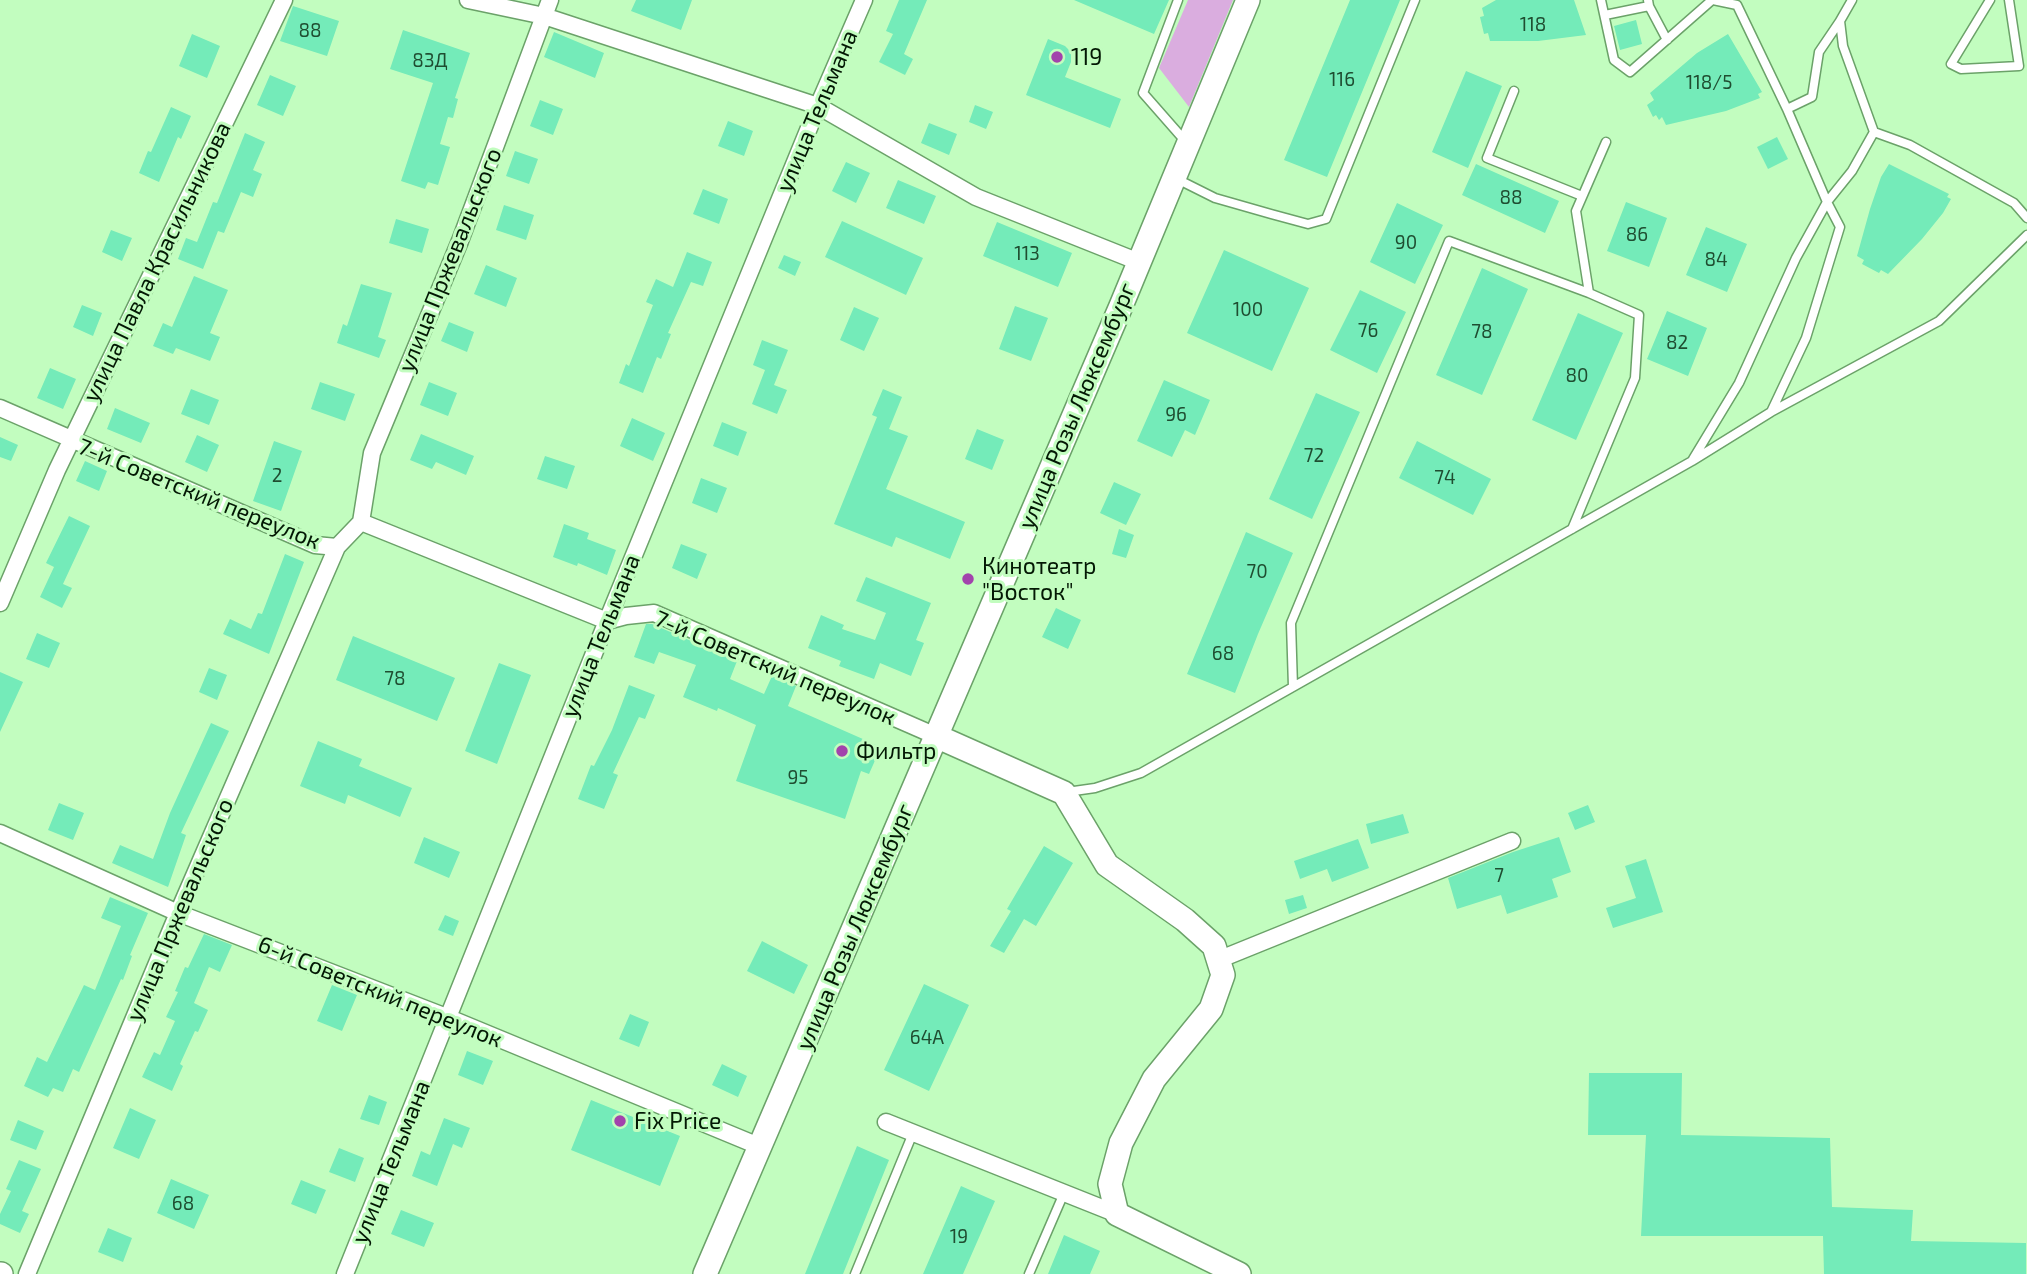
<!DOCTYPE html>
<meta charset="utf-8">
<style>
body{margin:0}
canvas{display:block;background:#c2fdbf}
</style>
<canvas width="2027" height="1274"></canvas>
<script>
const ctx = document.querySelector('canvas').getContext('2d');
ctx.lineJoin = 'round';
function fill(path, color) { ctx.fillStyle = color; ctx.fill(path, 'evenodd'); }
const toPath = rows => new Path2D(rows.map(r => 'M' + r).join(''));
function strokePath(path, color, width, dash) { ctx.strokeStyle = color; ctx.lineWidth = width; ctx.lineCap = dash ? 'butt' : 'round'; ctx.setLineDash(dash || []); ctx.stroke(path); }
function write(font, color, halo, rows, align = 'center') {
  ctx.font = font + ' "Exo 2",sans-serif'; ctx.lineWidth = 6; ctx.setLineDash([]); ctx.textBaseline = 'middle'; ctx.strokeStyle = halo; ctx.fillStyle = color; for (const [text, x, y, turn = 0] of rows) {
    ctx.save(); ctx.translate(x, y); ctx.rotate((+turn || 0) * Math.PI / 180); ctx.textAlign = isNaN(turn) ? turn : align; if (halo) ctx.strokeText(text, 0, 0); ctx.fillText(text, 0, 0); ctx.restore();
  }
}
const green = toPath([
 [1188,0,1233,0,1189,107,1159,68]
]);
const building = toPath([
 [636,0,692,0,681,30,631,11],
 [899,0,927,0,904,54,913,59,905,75,879,62,893,34,886,31],
 [1074,0,1169,0,1154,34],
 [1350,0,1400,0,1327,177,1284,160],
 [1496,0,1574,0,1586,35,1538,41,1490,41,1488,33,1484,34,1480,17,1484,16,1482,8],
 [293,6,339,21,327,56,280,41],
 [1636,20,1642,44,1620,50,1614,26],
 [403,30,470,53,455,98,458,99,453,118,448,117,440,144,450,147,438,185,428,182,425,189,401,181,433,83,390,69],
 [554,32,604,53,595,78,544,57],
 [192,34,220,46,207,78,179,66],
 [1728,34,1762,92,1758,94,1760,98,1726,111,1666,125,1662,117,1659,120,1656,115,1653,117,1647,105,1654,100,1650,93,1697,53],
 [1048,39,1065,46,1071,52,1071,62,1065,77,1121,99,1110,128,1026,95],
 [1466,71,1502,86,1468,168,1432,152],
 [270,75,296,86,283,116,257,105],
 [540,100,563,109,553,135,530,126],
 [975,105,993,112,986,129,969,122],
 [171,107,191,116,181,139,178,137,159,182,139,173,148,151,151,152],
 [728,121,753,131,744,156,718,146],
 [929,123,957,134,949,155,921,143],
 [245,133,265,142,253,170,262,174,253,197,241,192,224,233,218,231,203,269,178,259,186,238,197,242,213,202,217,203],
 [1777,137,1788,159,1768,169,1757,147],
 [515,151,538,159,529,184,506,176],
 [846,162,870,173,856,203,832,191],
 [1476,164,1559,201,1545,233,1462,195],
 [1889,164,1949,194,1947,197,1951,199,1943,213,1922,239,1888,274,1881,270,1879,273,1862,264,1864,260,1857,256,1870,209,1881,177],
 [898,180,936,196,924,224,886,208],
 [703,189,728,199,719,224,693,214],
 [1626,202,1667,218,1649,267,1607,251],
 [1397,203,1443,225,1415,284,1370,262],
 [504,205,534,215,526,240,496,230],
 [396,219,429,229,422,253,389,243],
 [842,221,923,258,906,295,825,257],
 [997,222,1072,253,1058,287,983,256],
 [1706,227,1747,244,1727,292,1686,275],
 [111,230,132,238,122,261,102,252],
 [1224,250,1309,288,1272,371,1187,333],
 [687,252,712,262,703,286,691,282,668,333,671,334,661,359,657,357,643,393,619,383,626,364,629,366,653,305,646,302,656,279,673,287],
 [784,255,801,262,795,276,778,268],
 [486,265,517,278,506,307,474,294],
 [1482,268,1528,289,1482,395,1436,375],
 [194,276,228,290,210,333,220,337,210,361,176,348,173,354,153,346,163,323,172,327],
 [361,284,392,293,378,337,386,340,379,358,337,343,343,324,347,326],
 [1360,290,1406,312,1377,373,1330,350],
 [82,305,102,313,93,336,73,327],
 [1015,306,1048,318,1031,361,999,349],
 [854,307,879,318,864,351,840,340],
 [1667,311,1707,328,1688,376,1647,359],
 [1578,313,1623,333,1576,440,1532,420],
 [449,322,474,332,467,352,441,341],
 [762,340,788,350,774,385,787,390,777,414,752,404,765,370,753,365],
 [50,368,76,379,63,409,37,398],
 [1164,380,1210,400,1195,435,1185,430,1172,457,1137,441],
 [320,382,355,394,345,421,311,409],
 [429,382,457,393,448,416,420,405],
 [191,389,219,400,209,425,181,414],
 [883,389,902,397,889,429,908,436,886,489,965,522,950,559,896,537,892,547,834,524,877,417,872,415],
 [1316,393,1360,412,1312,519,1269,499],
 [115,408,150,423,141,443,107,429],
 [632,418,665,433,653,461,620,446],
 [722,422,747,432,738,456,713,446],
 [977,429,1004,440,992,470,965,459],
 [421,434,474,456,466,475,436,462,432,469,410,460],
 [197,435,219,445,207,472,185,462],
 [0,437,18,445,11,461,0,457],
 [274,441,302,451,281,511,253,501],
 [1417,441,1491,479,1473,515,1399,478],
 [545,456,575,466,567,489,537,479],
 [85,461,107,471,99,491,76,481],
 [701,478,727,488,717,513,692,503],
 [1114,482,1141,494,1126,525,1100,513],
 [69,516,90,526,63,584,72,588,62,608,40,597,54,567,46,563],
 [564,524,589,533,587,539,616,550,607,575,578,563,577,566,553,557],
 [1119,529,1134,535,1126,558,1112,554],
 [1246,532,1293,553,1258,634,1235,693,1187,674],
 [681,544,707,554,697,579,672,568],
 [285,554,304,562,269,654,223,634,230,619,251,629,258,613,262,614],
 [866,577,931,603,916,640,924,643,911,676,880,663,874,679,839,666,841,661,808,648,821,615,844,625,842,629,875,640,886,613,856,601],
 [1056,608,1081,620,1068,649,1042,637],
 [646,624,652,624,737,661,730,679,764,694,772,676,796,686,788,706,881,747,869,774,861,771,845,819,736,781,756,725,718,708,717,711,683,697,696,665,659,652,654,664,634,657],
 [37,633,60,643,49,668,26,659],
 [353,636,455,678,437,721,336,680],
 [499,663,531,675,497,764,465,751],
 [209,668,227,675,217,700,199,692],
 [0,672,23,682,0,732],
 [629,685,655,695,645,719,639,717,613,773,618,775,604,809,578,799,591,765,594,766,612,730],
 [211,723,229,731,181,833,186,835,168,887,112,863,120,845,153,859,170,813],
 [318,741,362,759,359,766,412,788,400,817,348,795,345,804,300,786],
 [59,803,84,813,73,840,48,830],
 [1588,805,1595,822,1575,830,1568,813],
 [1403,814,1409,833,1371,844,1366,824],
 [424,837,460,852,449,878,414,863],
 [1559,837,1571,872,1552,879,1558,897,1507,914,1501,895,1457,909,1448,878,1513,852],
 [1358,839,1369,868,1332,882,1327,869,1300,879,1294,861],
 [1044,846,1073,863,1036,926,1024,919,1004,953,990,946,1011,911,1007,909],
 [1646,859,1663,912,1613,928,1606,908,1636,898,1625,866],
 [1303,895,1307,908,1289,914,1285,900],
 [110,897,148,913,130,955,132,956,123,980,121,979,79,1072,73,1069,63,1092,53,1088,48,1097,24,1086,37,1057,47,1062,84,985,95,990,121,926,101,918],
 [445,915,459,921,453,936,438,930],
 [204,934,232,945,220,972,209,967,194,1003,208,1010,198,1032,195,1031,180,1064,183,1066,172,1091,142,1077,154,1052,160,1055,175,1021,166,1017,178,992,175,991,185,967,188,968],
 [762,941,808,965,794,994,747,971],
 [924,984,969,1005,929,1091,884,1070],
 [332,985,357,995,342,1031,317,1021],
 [630,1014,649,1022,639,1047,619,1039],
 [467,1051,493,1061,483,1085,458,1075],
 [722,1064,747,1076,738,1097,712,1085],
 [1589,1073,1682,1073,1681,1135,1830,1138,1832,1207,1913,1210,1911,1241,2026,1243,2026,1274,1824,1274,1823,1236,1641,1236,1646,1135,1588,1135],
 [369,1095,387,1102,379,1125,360,1119],
 [591,1100,680,1136,660,1186,571,1150],
 [130,1108,156,1120,139,1159,113,1148],
 [444,1118,470,1128,462,1148,453,1144,437,1186,412,1176,421,1151,430,1155],
 [18,1120,44,1131,36,1150,10,1140],
 [857,1146,889,1160,843,1274,805,1274],
 [339,1148,364,1158,355,1182,329,1172],
 [19,1160,41,1169,22,1211,29,1214,20,1233,0,1224,0,1214,11,1191,6,1189],
 [171,1179,209,1195,194,1229,157,1213],
 [301,1180,326,1190,316,1214,291,1204],
 [961,1186,995,1201,963,1274,923,1274],
 [401,1210,434,1223,424,1247,391,1234],
 [108,1228,132,1238,123,1262,98,1252],
 [1064,1235,1100,1251,1090,1274,1048,1274]
]);
const lane = toPath([
 [1178,0,1143,93,1186,142],
 [1601,0,1614,60,1630,72,1712,0],
 [1648,0,1649,6,1667,40],
 [1990,0,1951,64,1961,69,2019,66,2009,0],
 [1605,15,1649,6],
 [1514,91,1487,158,1582,196],
 [1787,109,1812,97,1819,52,1840,21],
 [1874,132,1910,145,2014,203,2027,218],
 [1175,178,1215,198,1271,214,1308,224,1326,219,1415,0],
 [1771,412,1806,338,1840,227,1827,202,1852,171,1874,132,1843,46,1840,21,1852,0],
 [1693,459,1739,383,1796,258,1827,202,1787,109,1737,5,1713,0],
 [1572,529,1635,378,1639,315,1589,293],
 [1293,687,1291,623,1449,241,1589,293,1576,211,1606,142],
 [1067,792,1095,788,1141,773,1692,461,1771,412,1939,321,2027,235],
 [855,1274,913,1133],
 [1029,1274,1064,1193]
]);
const street = toPath([
 [468,0,544,16,818,106,976,197,1139,262],
 [0,408,315,545,337,547,361,522,607,621,626,616,654,613,936,736],
 [361,522,372,453,460,241,550,0],
 [0,603,57,470,284,0],
 [0,833,178,913,449,1018,761,1147],
 [1218,960,1512,841],
 [886,1122,1117,1214],
 [27,1274,178,913,337,547],
 [345,1274,607,621,818,106,864,0]
]);
const secondary = toPath([
 [936,736,1064,793,1107,865,1185,920,1214,946,1223,975,1211,1009,1154,1079,1121,1143,1110,1184,1117,1214,1239,1274],
 [0,1274,1,1274],
 [705,1274,1121,306,1248,0]
]);
const markers = [
 [1057,57,7,"#a243ac"],
 [968,579,7,"#a243ac"],
 [842,751,7,"#a243ac"],
 [620,1121,7,"#a243ac"]
];
const numberNames = [
 ["118",1533,25],
 ["88",310,31],
 ["83Д",430,61],
 ["116",1342,80],
 ["118/5",1709,83],
 ["88",1511,198],
 ["86",1637,235],
 ["90",1406,243],
 ["113",1027,254],
 ["84",1716,260],
 ["100",1248,310],
 ["76",1368,331],
 ["78",1482,332],
 ["82",1677,343],
 ["80",1577,376],
 ["96",1176,415],
 ["72",1314,456],
 ["2",277,476],
 ["74",1445,478],
 ["70",1257,572],
 ["68",1223,654],
 ["78",395,679],
 ["95",798,778],
 ["7",1499,876],
 ["64А",927,1038],
 ["68",183,1204],
 ["19",959,1237]
];
const poiNames = [
 ["119",1071,57],
 ["Кинотеатр",982,566],
 ["\"Восток\"",982,592],
 ["Фильтр",856,751],
 ["Fix Price",634,1121]
];
const streetNames = [
 ["улица Тельмана",817,111,-67],
 ["улица Пржевальского",450,260,-68],
 ["улица Павла Красильникова",157,262,-64],
 ["улица Розы Люксембург",1077,406,-67],
 ["7-й Советский переулок",199,494,22],
 ["улица Тельмана",601,636,-68],
 ["7-й Советский переулок",775,668,23],
 ["улица Пржевальского",180,910,-67],
 ["улица Розы Люксембург",855,927,-67],
 ["6-й Советский переулок",380,992,22],
 ["улица Тельмана",391,1162,-68]
];
fill(green, '#daaddf');
fill(building, '#74ebb9');
strokePath(lane, '#6ba269', 11);
strokePath(street, '#6ba269', 19);
strokePath(secondary, '#6ba269', 26);
strokePath(lane, '#fff', 8);
strokePath(street, '#fff', 16);
strokePath(secondary, '#fff', 23);
for (const [x, y, r, color] of markers) { const dot = new Path2D(); dot.arc(x, y, r, 0, 2 * Math.PI); ctx.fillStyle = color; ctx.fill(dot); strokePath(dot, '#c2fdbf', 2.5); }
write('19px', '#1f4d31', null, numberNames);
write('23px', '#031804', '#c2fdbf', poiNames, 'left');
write('23px', '#031804', '#c2fdbf', streetNames);
</script>
